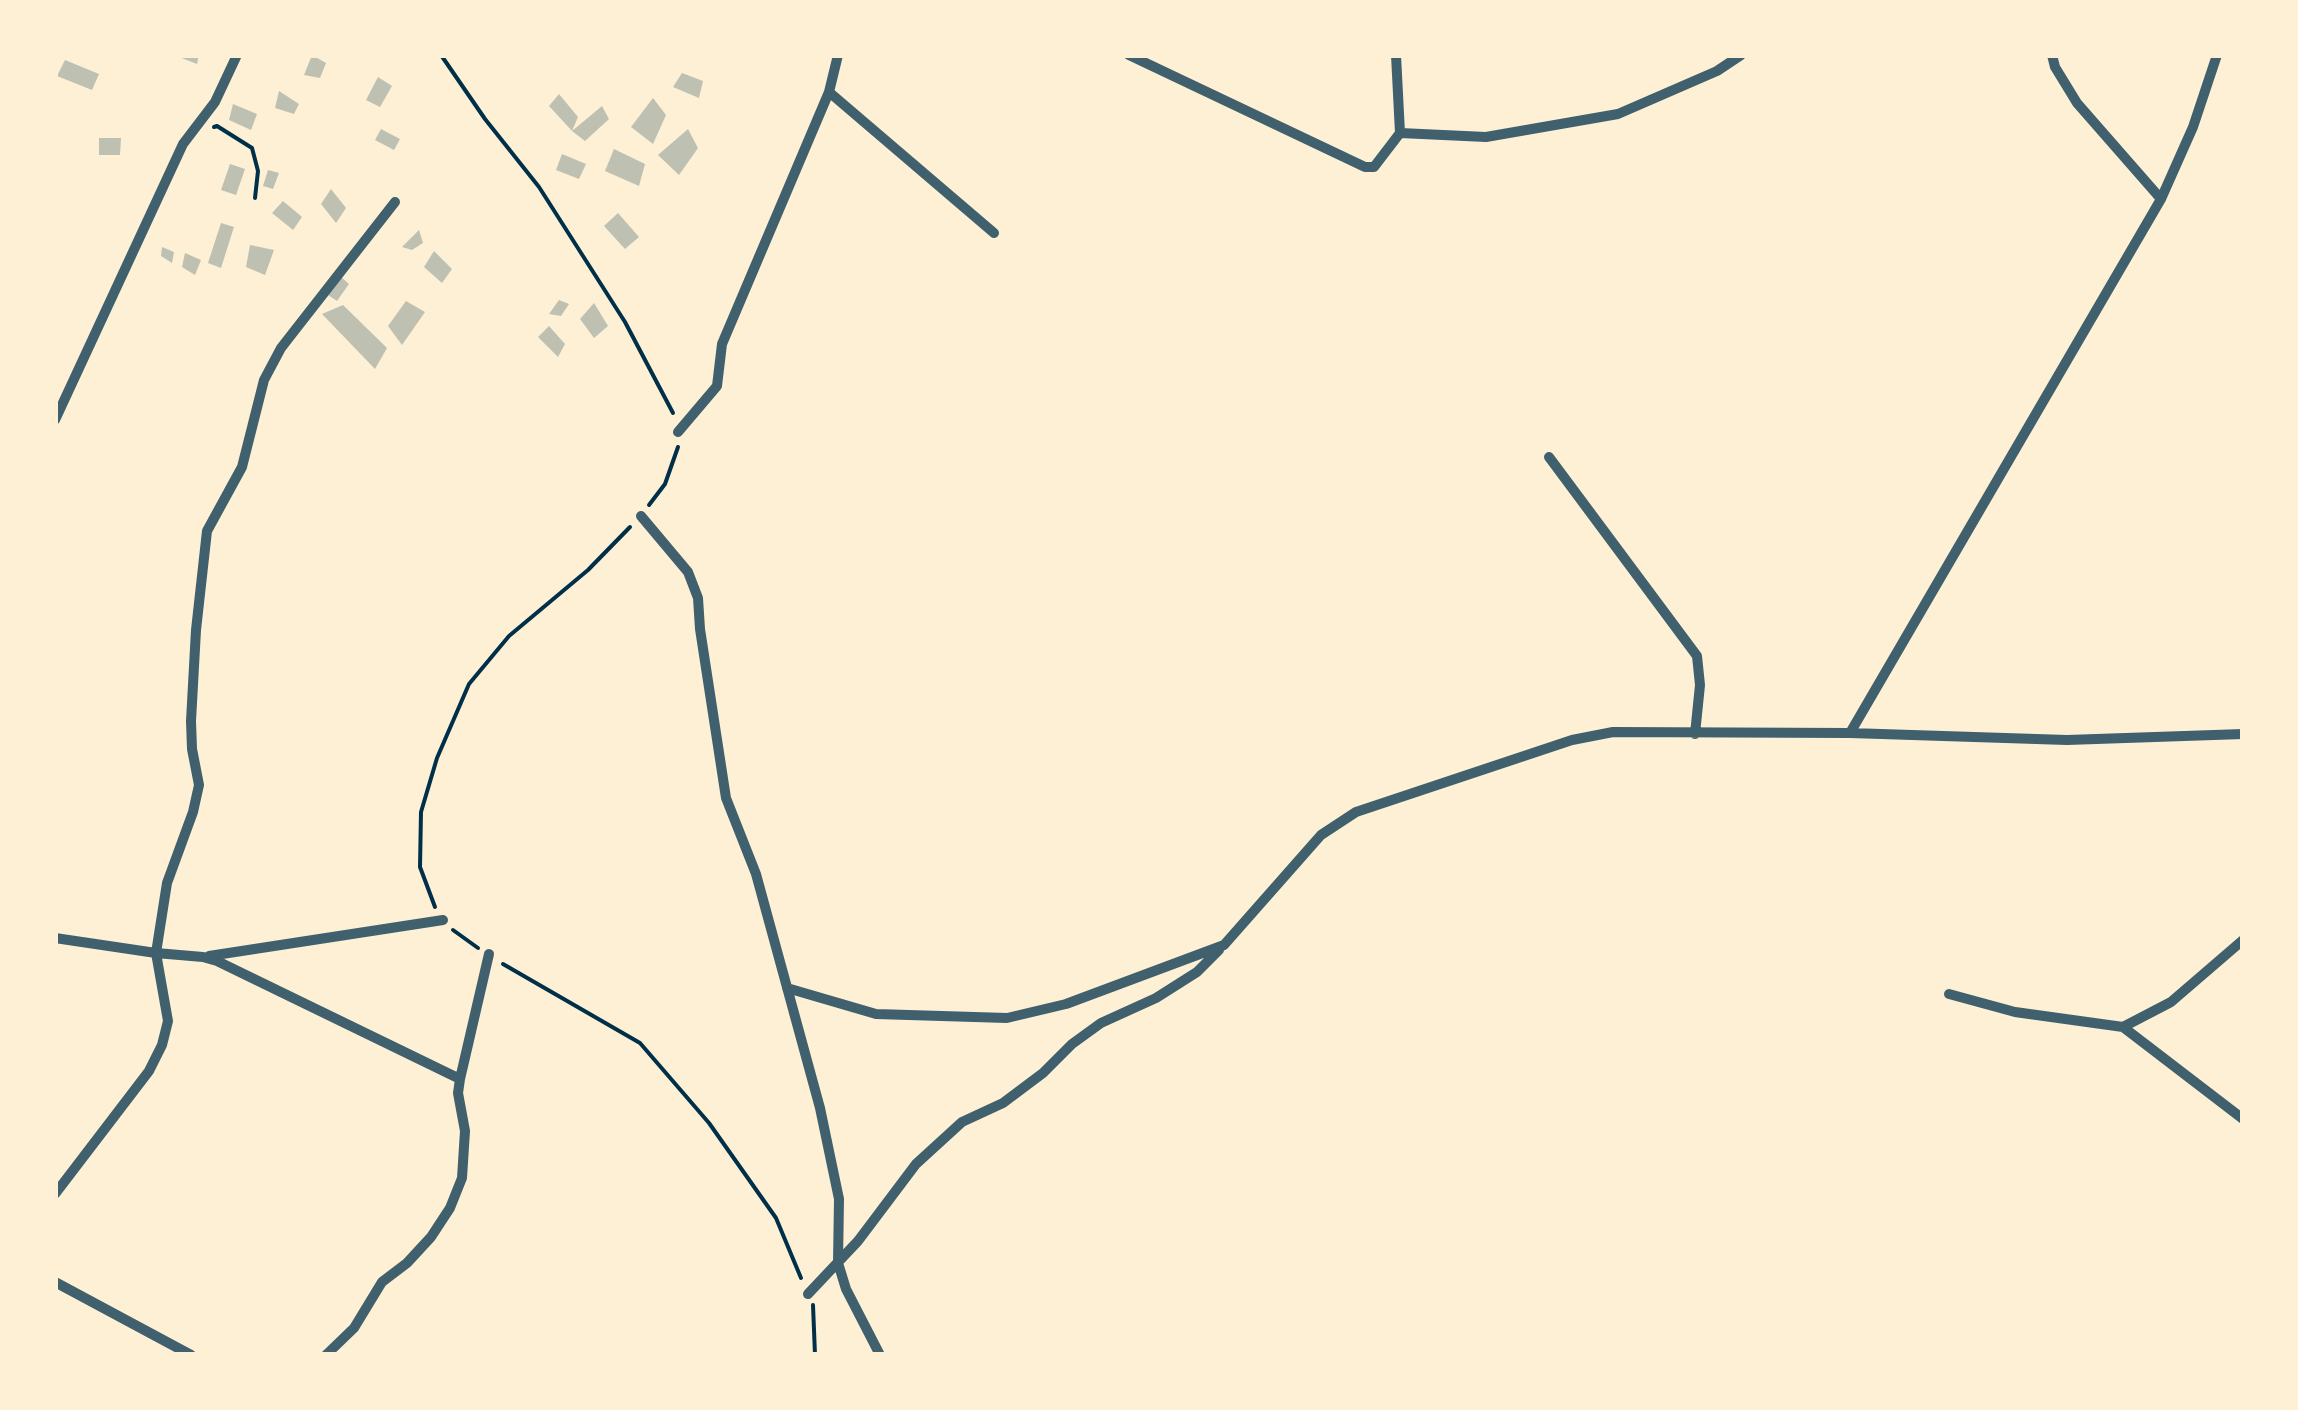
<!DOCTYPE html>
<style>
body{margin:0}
#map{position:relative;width:2298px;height:1410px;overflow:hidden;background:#fdf0d5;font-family:Quicksand,sans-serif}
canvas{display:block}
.frame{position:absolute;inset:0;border:58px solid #fdf0d5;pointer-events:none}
</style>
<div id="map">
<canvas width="2298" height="1410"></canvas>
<div class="frame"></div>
</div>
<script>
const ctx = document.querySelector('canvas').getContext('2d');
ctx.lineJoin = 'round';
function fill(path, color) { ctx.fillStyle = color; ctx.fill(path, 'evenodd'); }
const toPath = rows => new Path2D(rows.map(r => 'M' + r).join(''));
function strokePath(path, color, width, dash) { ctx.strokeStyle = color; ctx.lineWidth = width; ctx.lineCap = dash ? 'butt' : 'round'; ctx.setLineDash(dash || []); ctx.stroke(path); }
const building = toPath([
 [174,55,199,55,197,64],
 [312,55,326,63,320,78,304,75],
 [65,60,99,74,92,90,57,76],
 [682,73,703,81,699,98,673,87],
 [378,77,392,86,380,107,366,100],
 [279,91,299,104,294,114,275,108],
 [559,94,578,117,572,131,549,106],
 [653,98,666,115,653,144,631,127],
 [233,104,257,114,251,130,229,120],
 [602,106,609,119,585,141,572,131],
 [381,129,400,139,394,150,375,140],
 [688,129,698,148,679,175,658,155],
 [99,138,121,138,120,155,99,155],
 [614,149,645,164,639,186,605,171],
 [562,154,586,164,579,179,556,170],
 [230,164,245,169,236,195,221,190],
 [268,170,279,173,273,189,263,186],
 [331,189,346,208,336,223,321,204],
 [283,201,302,217,293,230,272,213],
 [618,213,639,237,625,249,604,226],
 [221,223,234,227,221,268,208,263],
 [419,230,423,243,412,250,402,247],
 [250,245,274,250,265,275,246,267],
 [162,247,174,252,172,263,161,256],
 [434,251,452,269,442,283,424,267],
 [185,253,201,260,195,275,182,267],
 [341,277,349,284,337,301,328,295],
 [559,300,569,304,561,316,549,314],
 [406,301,425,312,402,345,388,326],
 [594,303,608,326,594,338,580,319],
 [343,305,387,348,375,369,322,314],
 [549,326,565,344,558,357,538,337]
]);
const path = toPath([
 [441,55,485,119,539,187,625,322,673,413],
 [214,127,217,126,252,148,258,171,255,198],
 [649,505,665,484,678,447],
 [435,907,420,867,421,812,437,758,469,684,509,636,588,570,630,527],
 [453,930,478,948],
 [503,964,640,1043,709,1123,776,1218,801,1278],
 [813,1305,815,1355]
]);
const minor = toPath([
 [1129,55,1365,167,1374,167,1400,133],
 [1396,55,1400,133,1486,137,1618,114,1717,71,1741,55],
 [2052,55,2055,67,2077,103,2161,199],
 [829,92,994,233],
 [55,420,183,144,215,102,237,55],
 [678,432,717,386,722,344,829,92,838,55],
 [1549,457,1697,656,1700,685,1695,734],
 [641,516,688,572,698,598,700,629,726,798,756,874,820,1108,839,1199,838,1263,846,1289,880,1355],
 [1850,733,2161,199,2193,127,2217,55],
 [55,938,156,953,203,957,217,961,460,1079],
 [209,956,443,920],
 [787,988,876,1014,1007,1018,1066,1004,1224,945,1321,835,1356,812,1572,740,1613,732,1850,733,2067,740,2243,734],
 [1949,994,2015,1012,2123,1027,2171,1002,2243,940],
 [2123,1027,2243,1119],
 [55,1194,149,1071,162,1045,168,1021,156,953,167,883,193,812,199,785,192,749,191,721,196,630,207,531,242,467,264,380,281,348,395,202],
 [55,1282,191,1355],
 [808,1294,858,1241,916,1164,962,1122,1003,1103,1043,1073,1072,1044,1101,1023,1156,998,1197,972,1219,950],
 [326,1355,354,1328,382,1282,407,1263,431,1237,450,1208,462,1178,465,1131,458,1093,460,1079,489,954]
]);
fill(building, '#bec0b2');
strokePath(path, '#003049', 4);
strokePath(minor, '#3f606c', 10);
</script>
